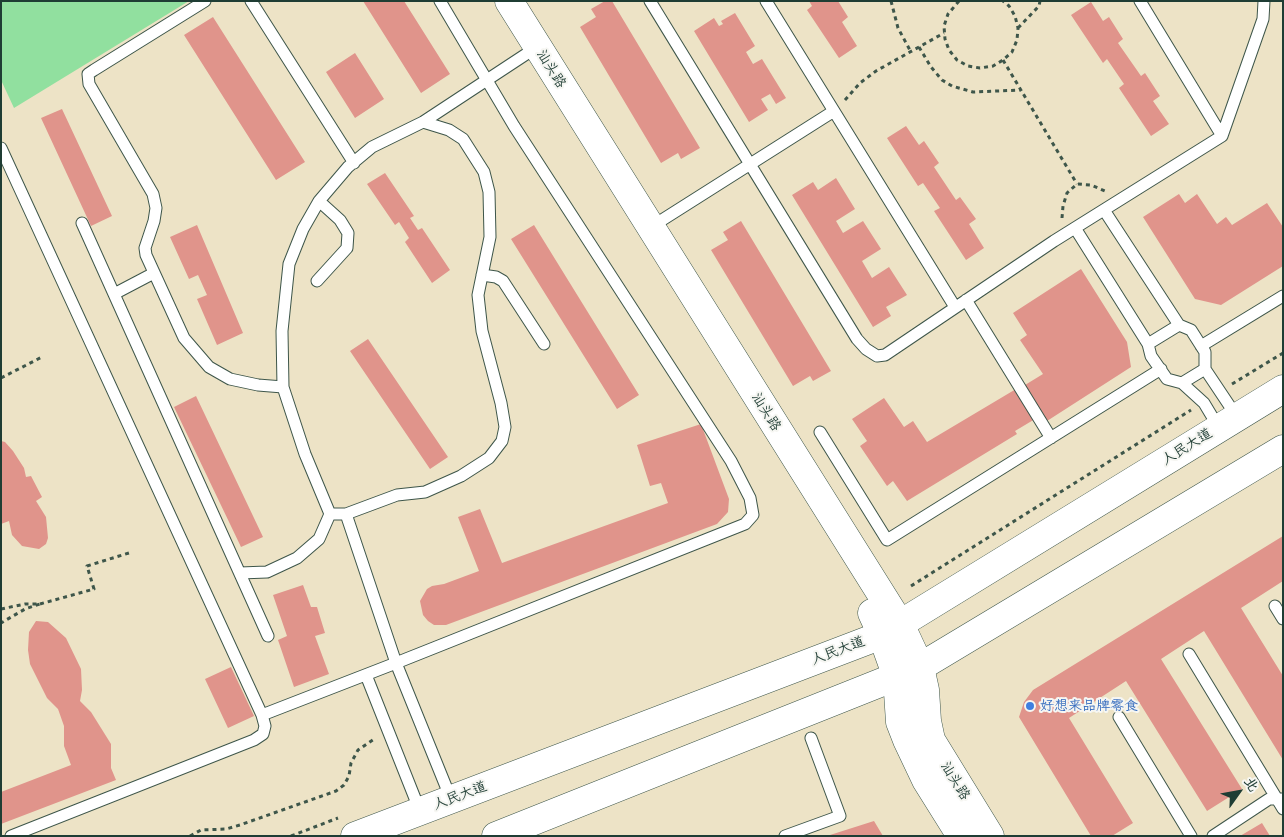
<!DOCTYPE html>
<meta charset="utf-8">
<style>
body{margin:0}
#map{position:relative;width:1284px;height:837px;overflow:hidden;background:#ede3c6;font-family:"Playpen Sans","LXGW WenKai TC",sans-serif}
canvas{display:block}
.frame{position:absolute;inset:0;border:2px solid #1f3d34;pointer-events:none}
.north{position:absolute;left:1214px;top:767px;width:50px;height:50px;-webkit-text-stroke:4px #f6f6f2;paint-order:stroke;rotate:58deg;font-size:14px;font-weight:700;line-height:20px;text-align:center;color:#1f3d34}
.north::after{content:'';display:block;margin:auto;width:18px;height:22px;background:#1f3d34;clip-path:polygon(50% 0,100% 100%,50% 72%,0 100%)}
</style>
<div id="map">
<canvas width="1284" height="837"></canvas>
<div class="frame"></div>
<div class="north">北</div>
</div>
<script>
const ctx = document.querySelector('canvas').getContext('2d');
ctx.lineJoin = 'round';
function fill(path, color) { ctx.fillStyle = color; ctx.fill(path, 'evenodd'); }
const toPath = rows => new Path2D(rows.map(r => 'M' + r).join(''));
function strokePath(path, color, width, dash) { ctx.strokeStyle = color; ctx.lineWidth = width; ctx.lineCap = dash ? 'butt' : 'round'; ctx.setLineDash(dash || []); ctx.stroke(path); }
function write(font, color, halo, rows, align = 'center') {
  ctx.font = font + ' "Playpen Sans","LXGW WenKai TC",sans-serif'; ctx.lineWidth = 4; ctx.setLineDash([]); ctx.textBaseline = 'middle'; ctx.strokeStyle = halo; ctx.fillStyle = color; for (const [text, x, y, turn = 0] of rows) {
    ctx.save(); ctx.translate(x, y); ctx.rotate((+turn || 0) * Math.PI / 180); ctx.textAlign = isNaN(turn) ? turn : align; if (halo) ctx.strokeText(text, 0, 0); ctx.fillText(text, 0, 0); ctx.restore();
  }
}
const green = toPath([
 [1,1,189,1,14,108,1,80]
]);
const building = toPath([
 [363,1,404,1,450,74,421,93],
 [605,1,612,1,700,148,681,159,678,153,661,163,580,27,596,17,591,9],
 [809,1,838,1,848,17,842,22,857,46,839,58,807,10,812,6],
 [1091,2,1103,21,1109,17,1123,39,1118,43,1141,76,1145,73,1160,96,1153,101,1169,124,1151,136,1119,88,1124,84,1107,59,1103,63,1071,15],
 [735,13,755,46,746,52,753,64,762,59,786,98,776,104,770,94,761,99,768,110,749,122,694,31,714,18,719,26,723,24,721,21],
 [213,17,305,162,276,180,184,35],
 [355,53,384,99,355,118,326,72],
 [62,109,112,216,91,226,41,118],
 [906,126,919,145,924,141,939,163,934,167,956,200,960,197,976,219,969,224,984,248,966,260,934,211,940,208,923,183,918,186,887,138],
 [385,173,414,216,410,218,418,230,422,228,450,270,432,283,405,242,409,238,399,222,395,225,367,184],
 [836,178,855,209,836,221,843,233,863,221,881,249,862,261,872,278,889,267,907,295,886,307,891,316,873,327,792,195,813,182,818,190],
 [1179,194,1185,203,1197,194,1217,224,1226,217,1232,225,1267,203,1283,227,1283,266,1221,305,1195,299,1143,217],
 [741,221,831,371,813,381,810,376,793,386,711,250,728,240,723,232],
 [197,225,243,333,217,345,197,299,207,295,198,275,189,279,170,237],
 [534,225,639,395,617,409,511,239],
 [1081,269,1127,342,1131,367,1047,421,1025,385,1043,374,1020,340,1027,335,1013,313],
 [368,339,448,457,430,469,350,351],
 [1016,389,1035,419,1015,431,1017,434,907,501,893,481,887,486,860,446,867,441,852,419,884,398,904,427,913,421,927,442],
 [196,396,263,537,241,547,174,407],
 [701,424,729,499,728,512,717,524,446,625,434,625,428,621,423,615,420,601,427,589,432,586,444,584,479,571,458,517,480,509,502,563,668,503,661,483,650,486,637,445],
 [1,441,5,442,13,451,24,468,26,477,31,476,42,497,36,501,46,517,48,538,46,544,39,549,22,546,12,535,9,521,1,524],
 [1283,536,1283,581,1241,608,1283,676,1283,760,1204,631,1161,659,1242,789,1207,811,1126,681,1069,718,1133,823,1112,836,1091,836,1019,717,1024,702,1033,690],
 [303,585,311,607,317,607,325,633,315,636,329,674,294,687,278,640,287,636,273,595],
 [36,621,48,622,66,638,81,669,82,690,80,701,91,712,111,744,111,768,116,780,1,824,1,792,71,765,64,746,64,726,58,709,47,698,30,664,28,650,29,632],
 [231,667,254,716,228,728,205,679],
 [874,821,883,836,830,836,830,835],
 [1262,823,1270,836,1240,836]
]);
const path = toPath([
 [891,1,898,28,911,52],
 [959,1,948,14,944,26,945,39,949,50,957,60,968,66,980,68,993,66,1003,60,1012,52,1017,40,1018,28,1015,16,1009,6,1003,1],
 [1018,28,1039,6,1040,1],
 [919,47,931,67,942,80,952,86,973,92,1021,90],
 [1003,60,1077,184],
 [845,100,860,83,876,71,944,33],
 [1062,218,1063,206,1067,193,1077,184,1091,185,1105,191],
 [1,378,42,357],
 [1232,384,1283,353],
 [911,586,1191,410],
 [40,604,94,589,87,566,132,552],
 [1,609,25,604,40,604,25,609,1,623],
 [190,836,201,830,226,829,240,825,336,791,344,785,349,776,351,763,358,750,374,739],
 [291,836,338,818]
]);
const service = toPath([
 [205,1,94,70,88,74,89,84,153,194,156,208,154,221,145,248,146,255,184,338,209,367,230,379,258,385,283,387],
 [251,1,354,163],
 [650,1,857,339,866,349,877,356,885,355,1054,241,1222,136,1263,19,1264,1],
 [766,1,955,307],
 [1140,1,1222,136],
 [1,148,262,715,265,726,263,734,254,740,11,836],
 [1104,210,1179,325,1191,330,1205,352,1205,369,1237,417],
 [82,223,268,636],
 [651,227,834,111],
 [1075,228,1148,344,1151,356,1167,379,1182,383,1204,403,1219,428],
 [482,275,496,277,503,281,544,344],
 [317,281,347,248,348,233,340,220,319,201],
 [114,294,154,273],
 [966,300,1051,438],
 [1148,344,1179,325],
 [1201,346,1283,296],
 [1182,383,1205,369],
 [820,432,887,540,1161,369],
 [330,514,346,514,397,495,425,492,461,476,489,458,502,441,505,427,501,403,482,331,478,295,490,237,489,192,484,172,463,139,449,130,423,122],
 [346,514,396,663,451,799],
 [240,573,267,572,297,558,319,539,330,514,305,454,283,387,282,331,289,264,303,229,319,201,348,167,372,147,423,122,537,47],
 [1275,606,1283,619],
 [1189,654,1283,809],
 [366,675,420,811],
 [262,715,396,663,745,524,753,515,750,498,731,461,514,126,440,1],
 [1119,717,1191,836],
 [785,836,840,816,811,738],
 [1213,836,1269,799,1283,799]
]);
const tertiary = toPath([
 [509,1,900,624,920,667,925,690,927,721,931,740,990,836],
 [872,613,882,635,897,677,900,722,907,740,926,780,961,836]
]);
const secondary = toPath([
 [355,836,882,635,1283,389],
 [496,836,920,667,1283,449]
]);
const markers = [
 [1030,706,5,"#3f7fe0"]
];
const streetNames = [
 ["汕头路",551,69,58],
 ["汕头路",766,412,58],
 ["人民大道",1187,447,-32],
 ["人民大道",838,651,-21],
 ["汕头路",955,781,58],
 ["人民大道",460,796,-21]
];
const shopNames = [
 ["好想来品牌零食",1040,706]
];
fill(green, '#91e09f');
fill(building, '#e0948b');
strokePath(service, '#3e564a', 13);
strokePath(tertiary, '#3e564a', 29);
strokePath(secondary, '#3e564a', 29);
strokePath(path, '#3e564a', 3, [4, 4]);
strokePath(service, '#fff', 11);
strokePath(tertiary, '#fff', 28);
strokePath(secondary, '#fff', 28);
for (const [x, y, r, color] of markers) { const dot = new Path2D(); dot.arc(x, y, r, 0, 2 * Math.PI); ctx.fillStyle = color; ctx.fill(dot); strokePath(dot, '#f6f6f2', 2); }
write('14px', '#1f3d34', '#f6f6f2', streetNames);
write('14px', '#366cbe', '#f6f6f2', shopNames, 'left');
</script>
